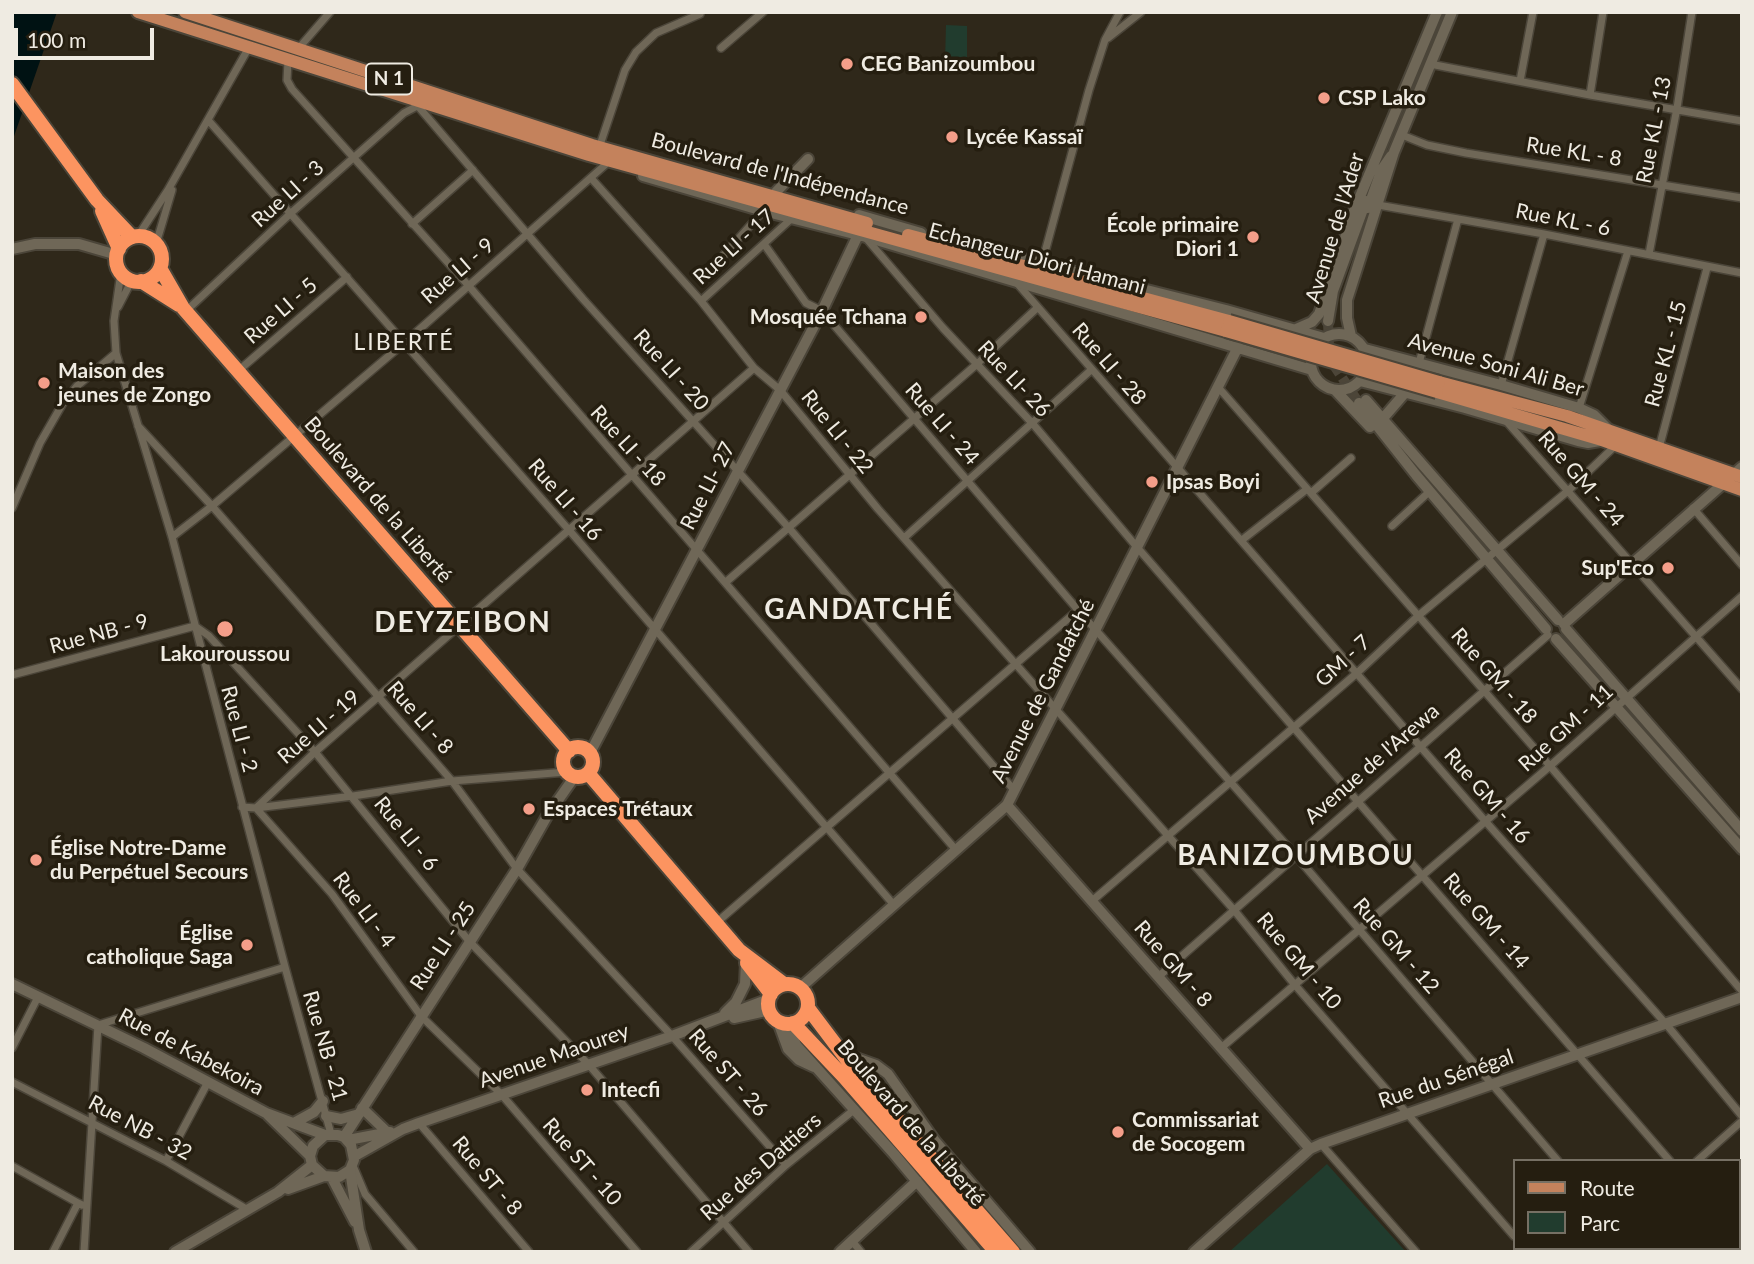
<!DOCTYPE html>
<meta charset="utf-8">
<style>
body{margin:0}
#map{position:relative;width:1754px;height:1264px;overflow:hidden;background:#2f281a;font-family:Lato,sans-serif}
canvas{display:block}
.frame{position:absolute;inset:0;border:14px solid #efebe2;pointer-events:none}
.legend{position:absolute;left:1513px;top:1159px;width:228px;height:91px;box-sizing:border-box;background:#251e10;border:2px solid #767064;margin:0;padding:9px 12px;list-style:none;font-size:21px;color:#efebe2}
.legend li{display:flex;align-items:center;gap:14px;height:35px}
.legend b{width:35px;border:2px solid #767064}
.scale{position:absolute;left:14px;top:28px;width:140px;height:32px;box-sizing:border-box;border:4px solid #efebe2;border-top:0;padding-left:9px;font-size:21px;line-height:24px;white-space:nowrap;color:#efebe2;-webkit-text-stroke:5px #251e10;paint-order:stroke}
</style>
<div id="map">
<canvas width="1754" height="1264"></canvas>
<div class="frame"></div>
<ul class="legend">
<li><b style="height:9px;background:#c4825c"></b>Route</li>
<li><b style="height:19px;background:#213c2e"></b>Parc</li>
</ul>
<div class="scale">100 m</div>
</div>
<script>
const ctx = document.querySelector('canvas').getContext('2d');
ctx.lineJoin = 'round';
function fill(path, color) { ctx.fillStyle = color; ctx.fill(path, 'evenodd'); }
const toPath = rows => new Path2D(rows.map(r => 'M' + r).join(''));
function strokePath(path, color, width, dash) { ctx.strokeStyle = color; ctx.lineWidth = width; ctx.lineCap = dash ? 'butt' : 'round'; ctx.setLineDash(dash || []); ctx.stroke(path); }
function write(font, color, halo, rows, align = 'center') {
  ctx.font = font + ' Lato,sans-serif'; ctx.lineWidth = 7; ctx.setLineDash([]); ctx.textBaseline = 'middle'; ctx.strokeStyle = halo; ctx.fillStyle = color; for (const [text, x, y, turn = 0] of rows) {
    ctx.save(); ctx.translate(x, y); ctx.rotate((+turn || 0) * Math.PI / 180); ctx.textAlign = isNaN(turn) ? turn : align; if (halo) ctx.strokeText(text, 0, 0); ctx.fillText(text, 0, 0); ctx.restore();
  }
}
const green = toPath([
 [946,25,967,26,967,63,945,62],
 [1327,1164,1406,1252,1229,1252]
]);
const water = toPath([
 [12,12,57,12,12,142]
]);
const secondaryTunnel = toPath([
 [1328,321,1329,346,1335,367,1359,403]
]);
const street = toPath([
 [1108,38,1141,12],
 [721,48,763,12],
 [298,49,330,12],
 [288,61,287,80,292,89,468,285,956,850],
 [1430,64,1590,95,1742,121],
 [1520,81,1533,12],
 [1590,95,1603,12],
 [417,105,583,299,789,528,1014,790],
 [208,120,569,530,894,905],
 [1402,135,1427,145,1466,153,1742,198],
 [600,145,625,70,636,52,656,33,700,14],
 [591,178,701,301,754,368,780,390,878,509,1234,910,1295,985,1514,1236],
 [1378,205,1544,234,1742,273],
 [412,224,473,170],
 [138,236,168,190,248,49],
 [866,238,943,328,1033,424,1136,546,1670,1161],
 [156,244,172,190],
 [764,244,806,303,822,311,1078,610,1296,856,1558,1161],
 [1649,254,1677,108,1692,12],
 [722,257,763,211],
 [1042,263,1089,90,1105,40,1120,12],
 [121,272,114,321,116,353,172,537,285,967,331,1134],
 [1016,282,1486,822,1666,1024,1742,1116],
 [701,301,791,219],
 [118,307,132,280],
 [186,311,291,213,404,113,421,104],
 [1419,363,1458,219],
 [238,371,347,277],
 [1501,385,1544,234],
 [1218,387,1550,766,1742,991],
 [1579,408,1628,251],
 [1507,422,1742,689],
 [138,426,212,506,452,781,517,869,672,1036,786,1165],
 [1659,448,1707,268],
 [1311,493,1351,458],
 [12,508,40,443,63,403,77,386,116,353],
 [1693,508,1742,565],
 [1392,526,1430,491],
 [172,537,212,506,404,343,605,165],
 [904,538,1091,370],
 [1242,540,1307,489],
 [726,582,977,364,1037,308],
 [12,675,195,626,209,636,315,752,469,941,589,1065,749,1252],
 [242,807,256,808,353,796,452,781,567,772],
 [1092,901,1357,673,1418,616,1569,490,1616,445],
 [716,923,1078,610],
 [1158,977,1548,635],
 [12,1048,38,997],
 [1221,1048,1550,766,1742,596],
 [12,1082,166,1161,248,1210],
 [419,1123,529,1252],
 [1321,1144,1416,1252],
 [166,1161,208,1082],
 [1697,1161,1742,1121],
 [12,1166,78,1203],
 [354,1168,365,1194,414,1252],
 [1738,1234,1742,1237],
 [852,1241,861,1252],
 [1525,1248,1528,1252],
 [1634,1248,1637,1252],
 [53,1252,78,1203,82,1205],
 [84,1252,98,1025,285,967],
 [637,1252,501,1094,421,1016,332,894,256,808,315,752,754,368],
 [691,1252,786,1165,855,1109],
 [1595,1252,1599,1248]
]);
const secondary = toPath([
 [643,176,763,211,866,237,1312,370],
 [776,192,808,159],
 [1368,208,1382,169,1391,156],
 [859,215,921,233],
 [12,249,35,244,79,244,117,255],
 [988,250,1226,310,1324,338],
 [1328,321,1333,291,1366,201],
 [1296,329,1312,322,1319,314,1354,211,1437,12],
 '1311 362a28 28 0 1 1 56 0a28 28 0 1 1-56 0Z',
 [1351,336,1347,318,1347,300,1394,152,1452,12],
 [1365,349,1501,385,1579,408,1594,415,1610,431],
 [1360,381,1465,408,1578,441,1588,443,1600,441],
 [1335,390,1370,427],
 [1366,400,1558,620],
 [1359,403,1416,475,1546,629],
 [1385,416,1404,394],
 [1564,624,1742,467],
 [1566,629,1742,831],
 [1556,639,1742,849],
 [590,753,822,311,858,235],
 [1007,805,1310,1149],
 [12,984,144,1048,266,1113,325,1135,338,1135,344,1137,351,1145,354,1160,350,1170,339,1177,324,1176,312,1165,310,1156,313,1146,325,1135],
 [800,988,1007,805,1238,347],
 [725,1013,736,1002,745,984,746,962],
 [734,1018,770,1010],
 [777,1019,788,1049,799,1060,814,1067],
 [787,1023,796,1045,894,1154,976,1252],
 [842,1053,876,1065,888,1074,935,1141,1030,1252],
 [362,1108,387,1132],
 [268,1115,310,1156],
 [326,1116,341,1119,359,1114],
 [294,1123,314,1112,323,1101],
 [344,1137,517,869,547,816,575,776],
 [348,1140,390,1132],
 [355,1156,403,1129,419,1123,672,1036,769,999],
 [350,1170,359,1230,366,1252],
 [332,1178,355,1222],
 [288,1189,324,1176],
 [175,1252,278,1192,312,1165],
 [840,1252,917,1181],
 [1194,1252,1310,1149,1321,1144,1742,997]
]);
const primary = toPath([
 [138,12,589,155,1226,331],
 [185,12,592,145,867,223],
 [908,235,1229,321],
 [1439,382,1567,416,1742,477],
 [1437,392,1602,440,1742,490]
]);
const highway = toPath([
 [12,84,97,200,132,237],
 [102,211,119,249],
 '116 259a23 23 0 1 1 46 0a23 23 0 1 1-46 0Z',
 [160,268,183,308,569,751],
 [141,281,179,305],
 '563 762a15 15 0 1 1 30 0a15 15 0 1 1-30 0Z',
 [588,773,739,950,784,984],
 [747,963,771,994],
 '768 1004a20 20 0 1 1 40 0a20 20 0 1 1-40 0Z',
 [808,1008,854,1069,1013,1252],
 [793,1023,844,1077,996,1252]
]);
const primaryBridge = toPath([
 [1229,321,1439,382],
 [1226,331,1437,392]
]);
const markers = [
 [847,64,7,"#f49e89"],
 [1324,98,7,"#f49e89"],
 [952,137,7,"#f49e89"],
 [1253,237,7,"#f49e89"],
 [921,317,7,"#f49e89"],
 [44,383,7,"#f49e89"],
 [1152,482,7,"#f49e89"],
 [1668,568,7,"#f49e89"],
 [225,629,9,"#f49e89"],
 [529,809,7,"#f49e89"],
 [36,860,7,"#f49e89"],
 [247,945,7,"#f49e89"],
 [587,1090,7,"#f49e89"],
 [1118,1132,7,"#f49e89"]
];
const shields = [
 [389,79,46]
];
const shieldNames = [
 ["N 1",389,79]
];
const poiNames = [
 ["CEG Banizoumbou",861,64],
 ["CSP Lako",1338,98],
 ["Lycée Kassaï",966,137],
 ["École primaire",1239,225,"right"],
 ["Diori 1",1239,249,"right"],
 ["Mosquée Tchana",907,317,"right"],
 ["Maison des",58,371],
 ["jeunes de Zongo",58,395],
 ["Ipsas Boyi",1166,482],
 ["Sup'Eco",1654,568,"right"],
 ["Lakouroussou",225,654,"center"],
 ["Espaces Trétaux",543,809],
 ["Église Notre-Dame",50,848],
 ["du Perpétuel Secours",50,872],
 ["Église",233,933,"right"],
 ["catholique Saga",233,957,"right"],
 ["Intecfi",601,1090],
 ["Commissariat",1132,1120],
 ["de Socogem",1132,1144]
];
const streetNames = [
 ["Rue KL - 13",1654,130,-79],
 ["Rue KL - 8",1574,152,9],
 ["Boulevard de l'Indépendance",780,174,15],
 ["Rue LI - 3",288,194,-42],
 ["Rue KL - 6",1563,220,11],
 ["Avenue de l'Ader",1335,228,-73],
 ["Rue LI - 17",734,247,-42],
 ["Echangeur Diori Hamani",1037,259,15],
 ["Rue LI - 9",458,271,-41],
 ["Rue LI - 5",281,311,-41],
 ["Rue KL - 15",1666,354,-75],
 ["Rue LI - 28",1109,364,49],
 ["Avenue Soni Ali Ber",1496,365,16],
 ["Rue LI - 20",671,370,48],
 ["Rue LI- 26",1014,379,47],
 ["Rue LI - 24",942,424,49],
 ["Rue LI - 22",837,432,51],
 ["Rue LI - 18",628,446,48],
 ["Rue GM - 24",1581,479,49],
 ["Rue LI- 27",708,486,-63],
 ["Boulevard de la Liberté",378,500,49],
 ["Rue LI - 16",565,500,49],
 ["Rue NB - 9",99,634,-15],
 ["GM - 7",1343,661,-42],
 ["Rue GM - 18",1494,676,49],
 ["Avenue de Gandatché",1043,691,-63],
 ["Rue LI - 8",420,718,49],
 ["Rue LI - 19",319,727,-41],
 ["Rue GM - 11",1566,728,-42],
 ["Rue LI - 2",239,729,75],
 ["Avenue de l'Arewa",1372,764,-41],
 ["Rue GM - 16",1487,796,49],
 ["Rue LI - 6",406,834,51],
 ["Rue LI - 4",364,910,53],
 ["Rue GM - 14",1486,921,49],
 ["Rue LI - 25",443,946,-57],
 ["Rue GM - 12",1396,946,49],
 ["Rue GM - 10",1299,961,50],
 ["Rue GM - 8",1173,964,49],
 ["Rue NB - 21",325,1046,74],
 ["Rue de Kabekoira",191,1052,28],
 ["Avenue Maourey",554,1056,-19],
 ["Rue ST - 26",728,1073,49],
 ["Rue du Sénégal",1446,1079,-19],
 ["Boulevard de la Liberté",911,1123,49],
 ["Rue NB - 32",140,1128,28],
 ["Rue ST - 10",582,1162,49],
 ["Rue des Dattiers",761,1167,-41],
 ["Rue ST - 8",487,1176,50]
];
const neighbourhoodNames = [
 ["LIBERTÉ",404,343]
];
const districtNames = [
 ["GANDATCHÉ",859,610],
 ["DEYZEIBON",463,623],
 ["BANIZOUMBOU",1296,856]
];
fill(green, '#213c2e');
fill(water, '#001213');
strokePath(secondaryTunnel, '#4c4538', 10, [10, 5]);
strokePath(street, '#4b4539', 10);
strokePath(secondary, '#4b4539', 14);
strokePath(primary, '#4b4539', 16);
strokePath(highway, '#4b4539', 18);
strokePath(street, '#6f6757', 7);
strokePath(secondary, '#6f6757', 10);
strokePath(primary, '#c4825c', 12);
strokePath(highway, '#fc9460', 14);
strokePath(primaryBridge, '#4b4539', 16, []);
strokePath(primaryBridge, '#c4825c', 12);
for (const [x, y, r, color] of markers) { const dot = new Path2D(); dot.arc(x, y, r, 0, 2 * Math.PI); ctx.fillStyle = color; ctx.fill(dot); strokePath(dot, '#251e10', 2.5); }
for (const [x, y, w] of shields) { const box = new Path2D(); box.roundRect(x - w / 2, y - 15.5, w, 31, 5); ctx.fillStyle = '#251e10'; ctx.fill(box); strokePath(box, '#efebe2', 2); }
write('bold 19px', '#efebe2', null, shieldNames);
write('bold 21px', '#efebe2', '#251e10', poiNames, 'left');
write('21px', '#efebe2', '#251e10', streetNames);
ctx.letterSpacing = '2px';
write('23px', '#efebe2', '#251e10', neighbourhoodNames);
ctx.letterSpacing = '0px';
ctx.letterSpacing = '2px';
write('bold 28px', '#efebe2', '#251e10', districtNames);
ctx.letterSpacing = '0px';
</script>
